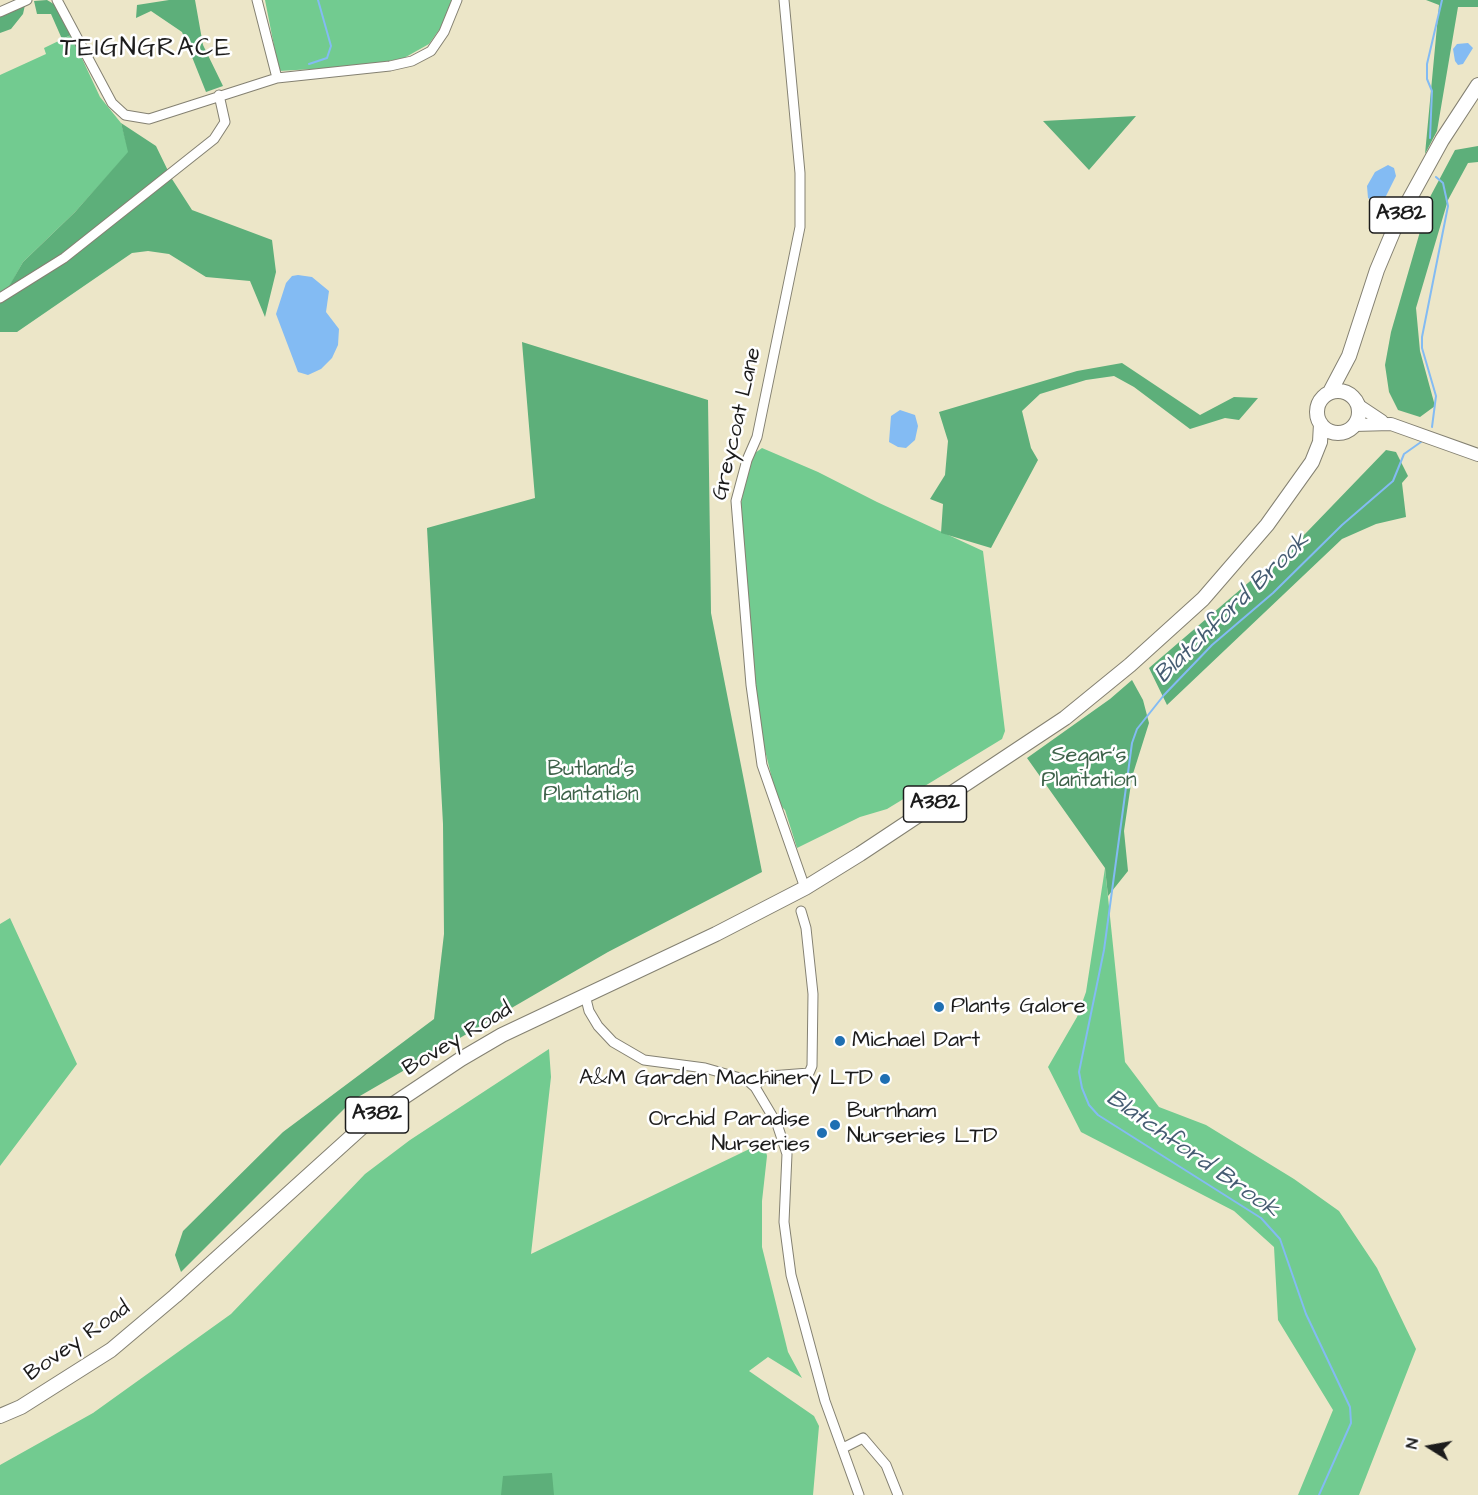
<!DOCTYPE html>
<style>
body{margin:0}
#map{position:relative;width:1478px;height:1495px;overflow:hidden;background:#ece6c8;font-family:"Architects Daughter",sans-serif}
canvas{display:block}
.north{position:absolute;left:1400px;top:1417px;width:60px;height:60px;-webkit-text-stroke:4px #fff;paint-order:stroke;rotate:281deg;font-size:16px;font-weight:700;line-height:24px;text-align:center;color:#1c1c1c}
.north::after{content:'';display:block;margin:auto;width:21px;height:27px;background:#1c1c1c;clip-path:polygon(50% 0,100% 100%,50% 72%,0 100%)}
</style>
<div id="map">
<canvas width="1478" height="1495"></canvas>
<div class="north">N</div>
</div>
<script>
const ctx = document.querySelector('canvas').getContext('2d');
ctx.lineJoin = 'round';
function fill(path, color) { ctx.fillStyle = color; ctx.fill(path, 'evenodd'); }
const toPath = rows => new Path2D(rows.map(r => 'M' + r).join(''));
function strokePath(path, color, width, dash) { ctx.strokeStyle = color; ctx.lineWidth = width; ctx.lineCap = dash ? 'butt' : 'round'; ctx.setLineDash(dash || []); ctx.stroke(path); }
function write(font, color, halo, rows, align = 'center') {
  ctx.font = font + ' "Architects Daughter",sans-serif'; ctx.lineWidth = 5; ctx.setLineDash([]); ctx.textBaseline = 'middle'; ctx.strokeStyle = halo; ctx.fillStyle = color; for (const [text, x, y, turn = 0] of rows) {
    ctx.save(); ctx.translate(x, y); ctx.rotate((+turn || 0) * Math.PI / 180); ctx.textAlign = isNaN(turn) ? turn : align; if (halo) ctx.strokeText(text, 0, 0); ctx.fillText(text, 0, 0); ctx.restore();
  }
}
const green = toPath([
 [265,0,452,0,444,23,429,44,404,58,364,66,279,71],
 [71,35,100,97,121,123,129,152,75,212,23,262,8,289,0,294,0,75,46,54,44,48],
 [762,448,818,472,877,502,983,551,1005,731,1002,739,887,809,860,817,797,848,785,810,778,803,759,726,741,522,741,503,748,471,755,453],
 [1105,868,1125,1062,1159,1107,1206,1125,1294,1179,1339,1211,1377,1268,1416,1349,1359,1495,1298,1495,1333,1410,1278,1320,1274,1247,1234,1211,1081,1132,1048,1067,1077,1017,1086,992],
 [10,918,77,1064,0,1166,0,924],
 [549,1049,551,1077,531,1254,764,1142,767,1156,762,1201,762,1247,788,1352,802,1378,768,1357,749,1371,814,1416,819,1426,813,1495,0,1495,0,1465,93,1413,231,1314,365,1174,410,1140]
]);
const forest = toPath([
 [47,0,57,6,71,35,62,39,51,14,37,14,34,1],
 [169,0,195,0,203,45,223,86,206,92,182,32,151,11,136,18,137,5],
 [1426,0,1478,0,1478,7,1458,7,1437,131,1425,154,1439,5],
 [25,5,23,14,11,29,0,33,0,17],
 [1136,116,1089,170,1043,121],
 [121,123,156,146,172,179,192,210,272,240,276,272,265,317,250,281,206,277,169,254,148,251,132,253,17,332,0,332,0,294,8,288,23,262,75,212,128,152],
 [1478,146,1478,162,1468,163,1448,200,1416,308,1420,351,1435,406,1420,417,1398,410,1389,392,1385,365,1391,332,1430,197,1455,150],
 [522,342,708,400,711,613,762,872,608,952,353,1100,181,1272,175,1255,183,1231,283,1132,434,1019,444,934,443,824,427,528,535,498],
 [1122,363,1200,415,1234,397,1258,398,1239,420,1225,418,1190,429,1134,387,1114,376,1086,380,1040,394,1022,411,1031,448,1038,460,991,548,941,533,943,504,930,499,945,475,948,441,939,412,1077,371],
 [1386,450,1396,452,1408,476,1402,483,1406,517,1376,524,1342,539,1167,705,1149,668,1305,534],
 [1132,680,1143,700,1149,723,1132,777,1124,831,1128,871,1108,896,1105,868,1027,758,1110,699],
 [552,1473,554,1495,501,1495,503,1476]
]);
const water = toPath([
 [1468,43,1473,48,1463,64,1458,65,1455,61,1453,49,1457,44],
 [1388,165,1394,168,1396,176,1384,200,1376,203,1368,198,1367,186,1375,172],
 [298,275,312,277,329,291,326,312,339,329,338,345,332,358,321,369,308,375,298,372,276,314,286,283,292,276],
 [900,410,915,415,918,426,915,440,906,448,898,447,889,442,891,416]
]);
const stream = toPath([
 [309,64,327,58,331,46,318,0],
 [1430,138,1432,91,1427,79,1427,64,1442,0],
 [1432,427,1436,396,1422,348,1422,337,1448,206,1443,183,1436,177],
 [1319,1495,1351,1423,1350,1407,1306,1314,1280,1239,1261,1218,1098,1115,1089,1105,1082,1088,1079,1072,1104,950,1132,743,1137,729,1164,695,1212,645,1273,593,1342,525,1393,481,1404,454,1421,442]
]);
const street = toPath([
 [57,0,112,103,125,115,149,119,277,78,390,66,412,61,431,51,444,32,457,0],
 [257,0,277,78],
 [784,0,800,173,800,227,757,437,747,460,736,501,751,685,762,765,805,888],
 [0,12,27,0],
 [0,298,64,258,214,139,225,122,219,95],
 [585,995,589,1011,598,1026,613,1042,644,1060,705,1068,747,1080,755,1087,777,1124,787,1154,784,1222,791,1275,825,1401,859,1495],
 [755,1087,761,1079,770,1076,809,1073,812,1066,813,994,806,928,801,911],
 [843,1448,863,1438,886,1465,898,1495]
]);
const secondary = toPath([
 [1358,405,1382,421],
 [1354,425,1391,424,1478,455]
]);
const primary = toPath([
 '1317 412a21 21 0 1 1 42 0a21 21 0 1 1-42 0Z',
 [1330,392,1349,356,1377,270,1398,220,1442,140,1478,85],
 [0,1416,21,1407,111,1350,175,1296,371,1119,461,1059,502,1035,716,934,805,888,860,854,1065,718,1130,665,1203,599,1267,525,1312,462,1320,442,1321,424]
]);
const markers = [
 [939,1007,6,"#1f6fb2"],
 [840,1041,6,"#1f6fb2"],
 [885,1079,6,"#1f6fb2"],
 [835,1125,6,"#1f6fb2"],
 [822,1133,6,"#1f6fb2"]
];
const shields = [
 [1401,215,63],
 [935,804,63],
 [377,1115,63]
];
const shieldNames = [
 ["A382",1401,215],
 ["A382",935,804],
 ["A382",377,1115]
];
const streetNames = [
 ["Greycoat Lane",738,424,-77],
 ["Bovey Road",458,1040,-31],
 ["Bovey Road",78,1342,-35]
];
const parkNames = [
 ["Segar's",1089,756],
 ["Plantation",1089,781],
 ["Butland's",591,770],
 ["Plantation",591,795]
];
const poiNames = [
 ["Plants Galore",951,1007],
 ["Michael Dart",852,1041],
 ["A&M Garden Machinery LTD",873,1079,"right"],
 ["Burnham",847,1112],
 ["Nurseries LTD",847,1137],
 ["Orchid Paradise",810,1120,"right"],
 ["Nurseries",810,1145,"right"]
];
const waterNames = [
 ["Blatchford Brook",1233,609,-44],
 ["Blatchford Brook",1192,1155,35]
];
const quarterNames = [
 ["TEIGNGRACE",146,50]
];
fill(green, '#72cb90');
fill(forest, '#5daf7a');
fill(water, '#83bbf3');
strokePath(stream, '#83bbf3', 2);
strokePath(street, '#848172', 11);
strokePath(secondary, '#848172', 14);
strokePath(primary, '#848172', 16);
strokePath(street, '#fff', 9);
strokePath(secondary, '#fff', 12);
strokePath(primary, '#fff', 14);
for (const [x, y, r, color] of markers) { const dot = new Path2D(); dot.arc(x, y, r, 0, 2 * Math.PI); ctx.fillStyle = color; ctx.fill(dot); strokePath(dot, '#fff', 2); }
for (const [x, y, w] of shields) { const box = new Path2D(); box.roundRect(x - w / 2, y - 18, w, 36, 4.5); ctx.fillStyle = '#fff'; ctx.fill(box); strokePath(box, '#1c1c1c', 1.5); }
write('bold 21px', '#1c1c1c', null, shieldNames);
write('22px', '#1c1c1c', '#fff', streetNames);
write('22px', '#3e624a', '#fff', parkNames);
write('22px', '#1c1c1c', '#fff', poiNames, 'left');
write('italic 24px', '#455c72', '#fff', waterNames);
ctx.letterSpacing = '1.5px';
write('26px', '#1c1c1c', '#fff', quarterNames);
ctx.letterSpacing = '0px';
</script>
